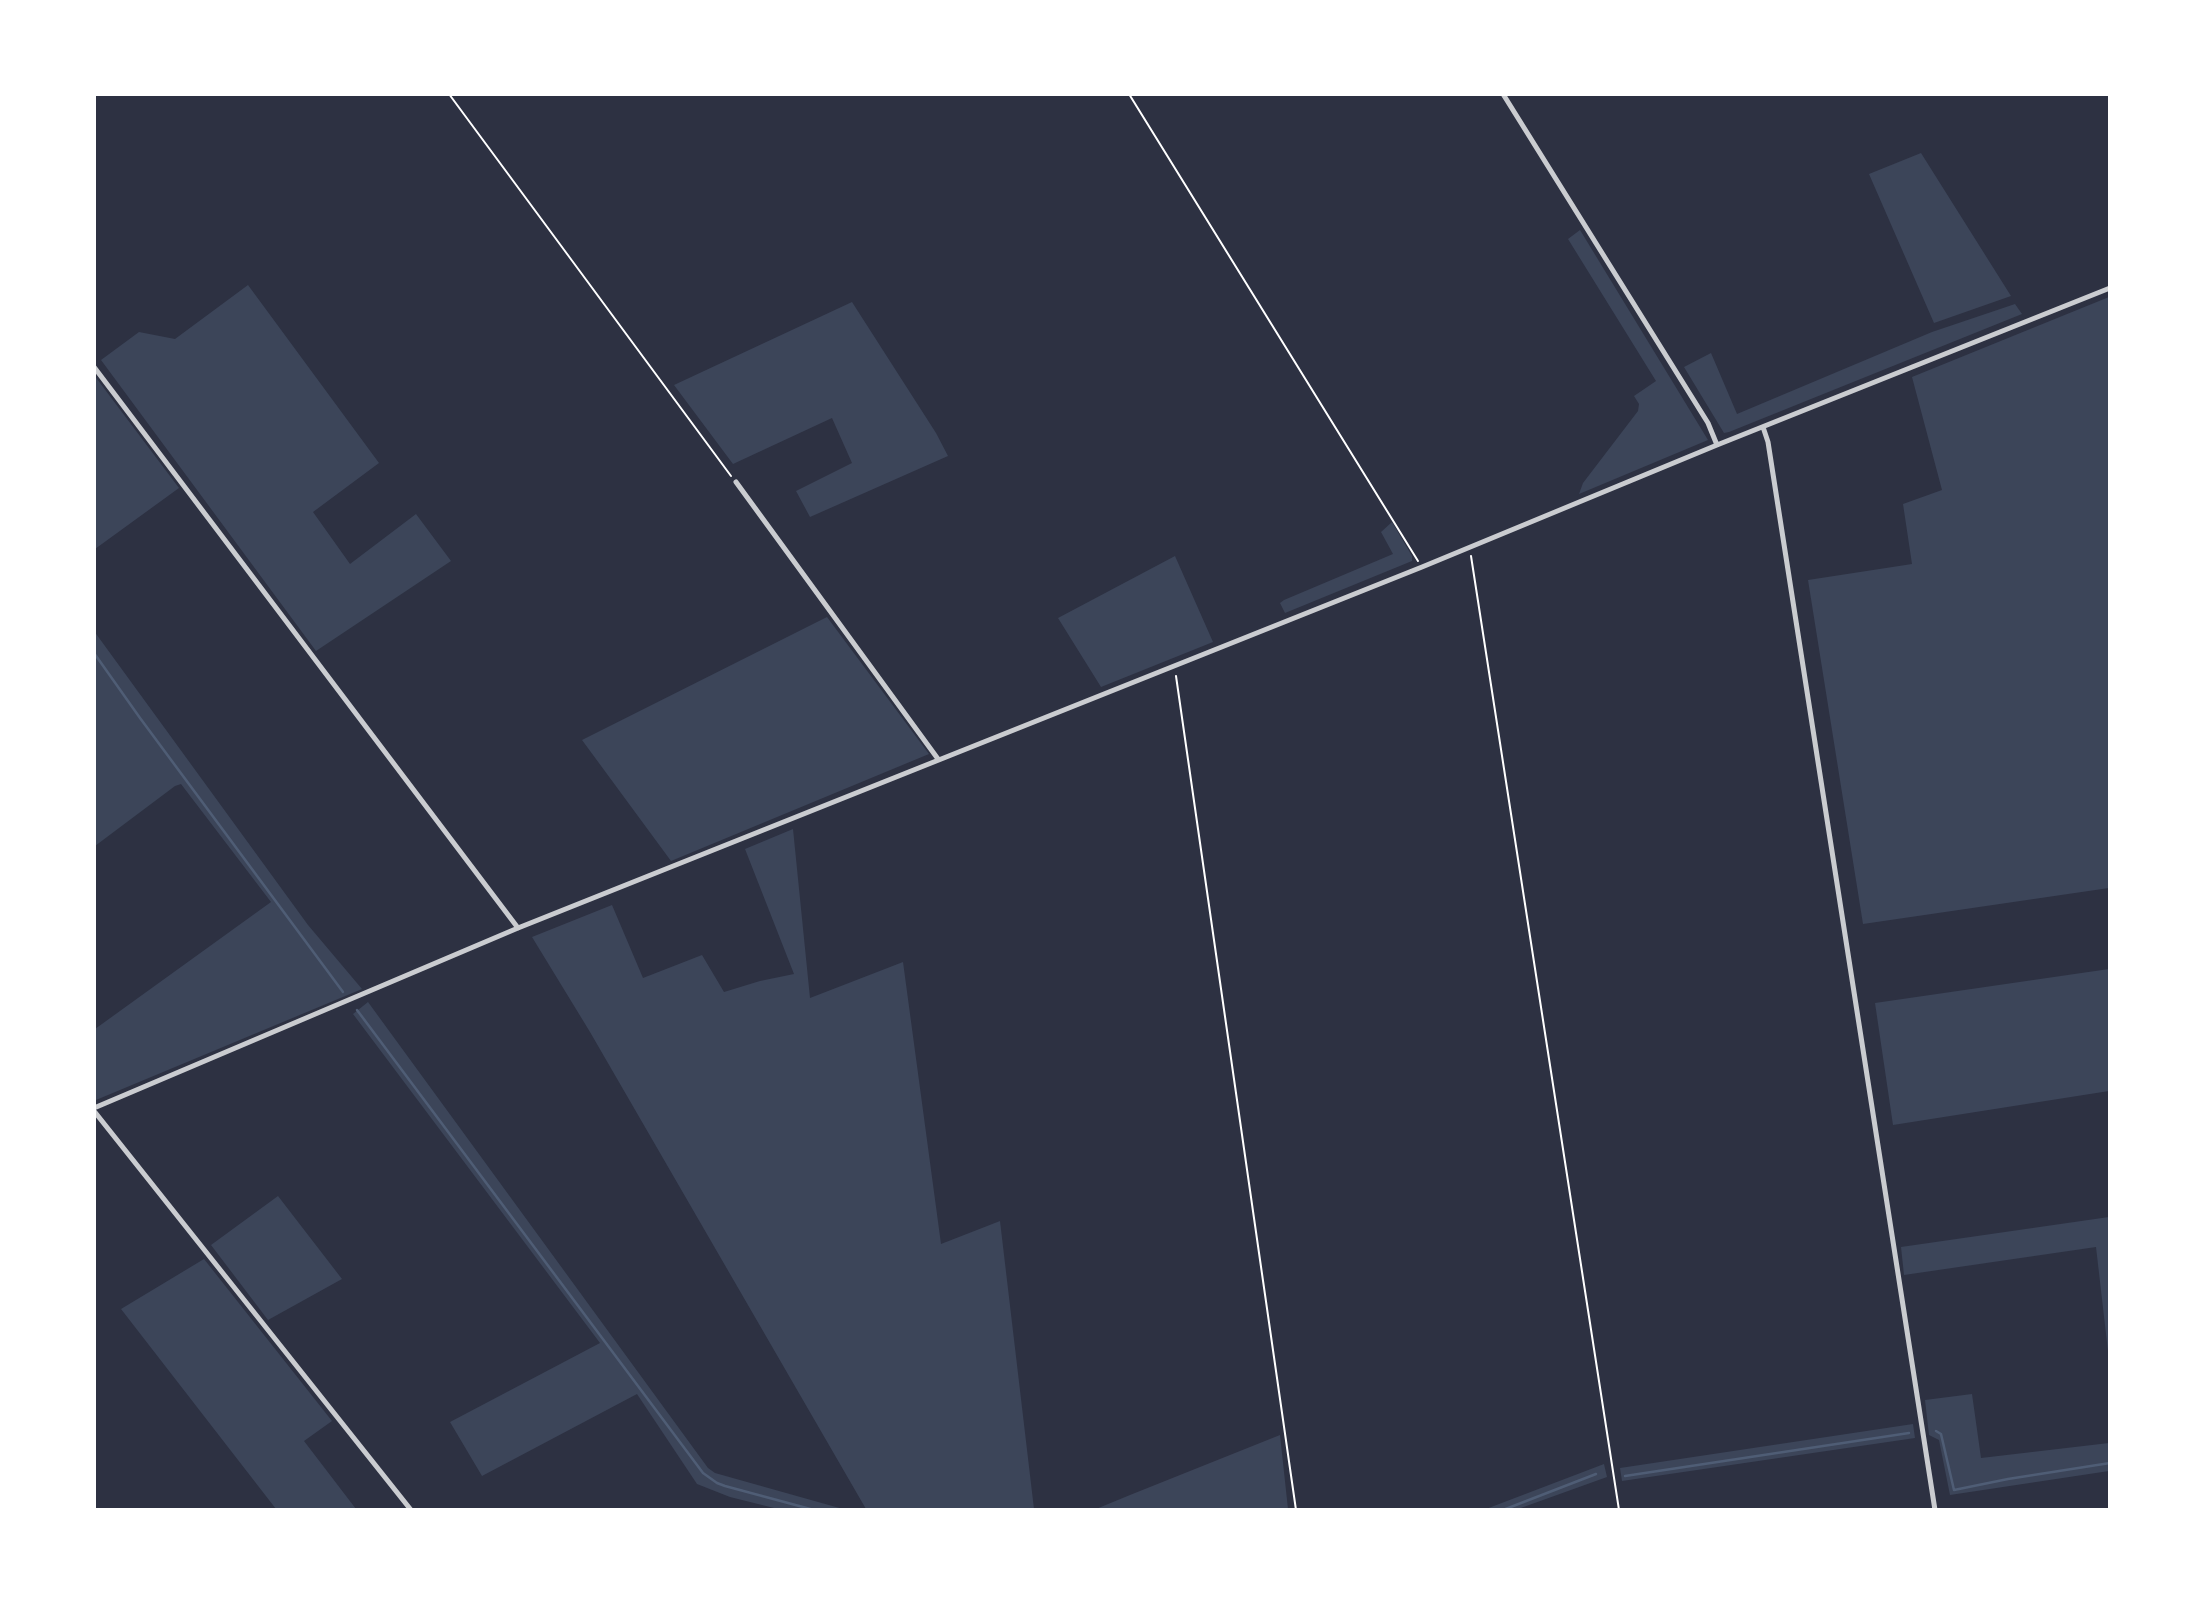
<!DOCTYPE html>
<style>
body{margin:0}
#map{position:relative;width:2204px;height:1604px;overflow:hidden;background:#2d3142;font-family:Figtree,sans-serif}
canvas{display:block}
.frame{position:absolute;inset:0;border:96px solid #fff;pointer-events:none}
</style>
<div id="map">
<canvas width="2204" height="1604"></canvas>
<div class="frame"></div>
</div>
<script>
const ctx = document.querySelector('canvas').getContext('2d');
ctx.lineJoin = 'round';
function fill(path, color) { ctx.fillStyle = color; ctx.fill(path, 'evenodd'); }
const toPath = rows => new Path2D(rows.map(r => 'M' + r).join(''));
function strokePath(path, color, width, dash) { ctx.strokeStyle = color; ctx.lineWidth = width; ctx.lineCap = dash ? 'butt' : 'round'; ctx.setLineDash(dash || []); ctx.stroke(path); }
const green = toPath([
 [1921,153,2011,296,1934,323,1869,174],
 [1580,230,1708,440,1579,494,1583,483,1638,411,1639,404,1634,396,1656,381,1568,239],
 [248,285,379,463,313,512,350,564,416,514,451,561,316,651,101,360,139,332,175,339],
 [2109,297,2109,888,1863,924,1808,580,1912,564,1903,504,1942,490,1912,377],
 [852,302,936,433,948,456,810,517,796,491,852,463,832,418,733,464,674,385],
 [2015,304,2022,314,1729,432,1724,433,1684,367,1711,353,1737,414,1932,332],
 [94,375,179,488,95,549,94,549],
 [1392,522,1412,556,1412,561,1285,613,1280,603,1284,600,1393,554,1381,532],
 [1175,556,1213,642,1101,687,1058,618],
 [827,617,929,754,671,861,582,740],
 [94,631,308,925,362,989,96,1100,94,1098,95,1029,271,902,181,784,175,786,95,846],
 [793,829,810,998,903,962,941,1244,1000,1221,1034,1509,866,1509,590,1032,532,937,612,905,643,978,702,955,724,992,760,981,794,974,745,849],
 [2109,969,2109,1091,1893,1125,1875,1003],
 [368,1002,708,1468,715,1473,843,1509,778,1509,730,1497,697,1484,637,1394,482,1476,450,1422,600,1343,353,1014],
 [278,1196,342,1279,268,1320,211,1245],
 [2109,1217,2109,1360,2096,1247,1904,1275,1901,1247],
 [204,1259,332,1421,304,1441,356,1509,276,1509,121,1309],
 [1972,1394,1981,1458,2109,1443,2109,1471,1950,1495,1939,1440,1929,1435,1925,1400],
 [1913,1424,1915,1438,1622,1481,1620,1468],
 [1280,1435,1288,1509,1096,1509,1130,1495],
 [1604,1464,1607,1477,1518,1509,1486,1509]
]);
const stream = toPath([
 [94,653,140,718,343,992],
 [357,1010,703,1473,717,1483,725,1486,814,1510],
 [1936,1431,1941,1434,1954,1490,2008,1479,2110,1463],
 [1625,1476,1909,1433],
 [1503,1510,1596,1474]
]);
const path = toPath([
 [449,94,731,476],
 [1129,94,1418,561],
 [1471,556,1619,1510],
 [1176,676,1296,1510]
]);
const minor = toPath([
 [1503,94,1708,423,1717,445],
 [94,367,518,928],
 [1763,427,1768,442,1935,1510],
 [736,482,938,759],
 [94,1108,518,928,1422,567,1717,445,2110,288],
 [94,1111,411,1510]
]);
fill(green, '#3c4559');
strokePath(stream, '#4f5d75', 2.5);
strokePath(path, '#fff', 2);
strokePath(minor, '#caccd0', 5);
</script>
